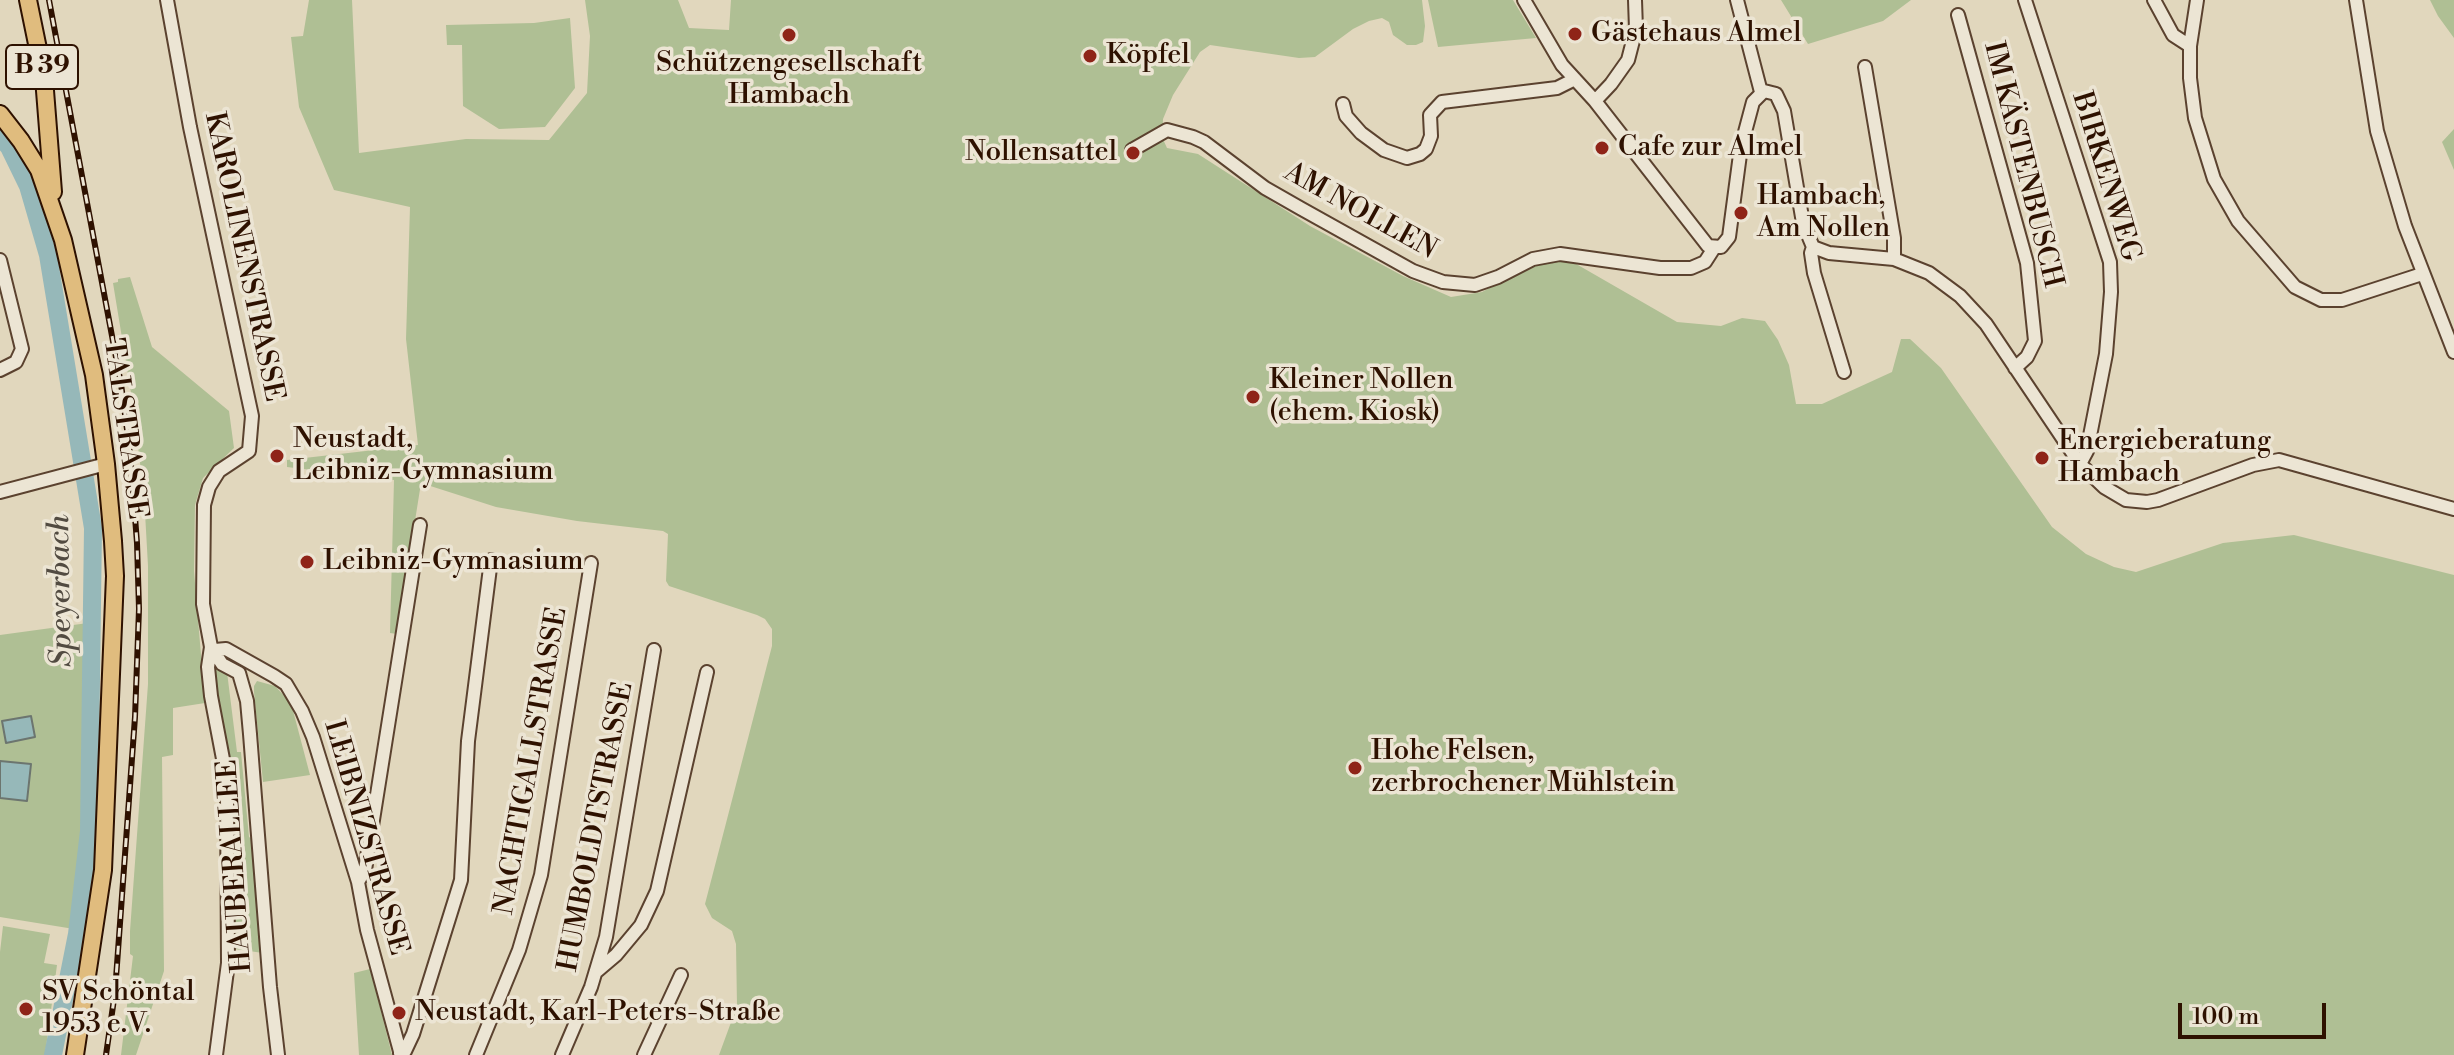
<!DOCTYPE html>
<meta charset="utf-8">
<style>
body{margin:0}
#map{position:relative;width:2454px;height:1055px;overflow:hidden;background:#e1d7bd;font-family:"Libre Bodoni",serif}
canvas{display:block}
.scale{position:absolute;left:2178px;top:1003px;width:148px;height:36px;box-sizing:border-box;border:4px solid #2e1100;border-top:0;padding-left:10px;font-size:24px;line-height:28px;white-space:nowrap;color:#2e1100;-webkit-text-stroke:6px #ece5d4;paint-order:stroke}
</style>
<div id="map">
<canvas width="2454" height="1055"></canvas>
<div class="scale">100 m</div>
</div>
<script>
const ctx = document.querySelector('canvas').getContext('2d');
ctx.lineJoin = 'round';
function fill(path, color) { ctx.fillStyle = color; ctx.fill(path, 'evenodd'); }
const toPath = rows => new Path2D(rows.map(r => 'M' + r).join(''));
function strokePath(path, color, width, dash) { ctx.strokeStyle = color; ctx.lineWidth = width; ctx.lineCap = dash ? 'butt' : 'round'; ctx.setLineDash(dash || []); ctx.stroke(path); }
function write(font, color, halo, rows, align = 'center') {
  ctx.font = font + ' "Libre Bodoni",serif'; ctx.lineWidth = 7; ctx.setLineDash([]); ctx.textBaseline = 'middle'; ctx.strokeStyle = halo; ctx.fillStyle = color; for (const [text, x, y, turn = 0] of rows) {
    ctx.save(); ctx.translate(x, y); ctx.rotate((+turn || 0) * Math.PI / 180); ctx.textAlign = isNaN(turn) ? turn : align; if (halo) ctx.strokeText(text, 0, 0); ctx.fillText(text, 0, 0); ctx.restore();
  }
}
const green = toPath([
 [309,0,352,0,359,153,466,139,549,140,587,93,590,36,585,0,678,0,689,28,729,30,731,0,1422,0,1425,26,1423,42,1416,45,1407,45,1393,35,1389,22,1382,18,1369,21,1353,29,1315,57,1299,58,1210,45,1200,52,1173,95,1163,119,1162,137,1167,148,1198,154,1310,226,1403,276,1451,297,1482,292,1539,262,1571,261,1677,322,1721,326,1742,318,1765,321,1778,340,1789,365,1796,404,1822,404,1892,372,1901,339,1910,339,1941,368,2052,527,2086,554,2114,567,2136,572,2223,543,2294,535,2454,575,2454,1055,719,1055,737,1006,736,944,732,931,712,918,705,904,772,646,772,629,765,619,757,615,669,586,666,581,668,534,663,531,577,521,496,507,421,483,397,634,390,633,394,480,287,467,287,460,418,445,406,339,410,207,334,190,299,107,291,37,303,36],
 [1428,0,1513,0,1536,38,1438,47],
 [1781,0,1911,0,1883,21,1808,44],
 [2430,0,2454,0,2454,38,2438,16],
 [570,18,575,88,545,127,499,129,463,106,462,45,447,45,446,25,534,23],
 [2454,129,2454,170,2442,142],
 [130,277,152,347,229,411,234,448,203,478,195,505,194,571,205,703,173,708,173,755,162,757,164,971,136,1055,121,1055,133,956,130,954,130,931,148,684,148,566,144,495,132,399,113,283,118,282,118,279],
 [88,623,85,843,74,929,0,917,0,635],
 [216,666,227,672,237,752,241,752,249,837,254,840,263,953,235,949,229,756,212,670],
 [257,681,275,686,291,703,310,775,263,782,254,692,254,686],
 [3,926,50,934,44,963,57,965,45,1055,0,1055,0,952],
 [370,969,379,1003,392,1055,359,1055,354,973]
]);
const water = toPath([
 [31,716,35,737,6,743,2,721,31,716],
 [0,761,31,764,27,801,0,798,0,761]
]);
const river = toPath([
 [0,137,9,147,28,186,48,255,93,528,89,831,77,934,53,1055]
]);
const minor = toPath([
 [167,0,190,127,252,416,249,451,219,471,209,487,204,505,203,604,211,647,208,667,211,696,223,759,227,799,228,963,216,1055],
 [1524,0,1562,65,1595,101,1708,246,1721,247,1729,237,1741,147,1753,102,1764,91,1776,94,1784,111,1803,223,1813,247],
 [1737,0,1761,92],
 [2025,0,2110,262,2111,292,2106,354,2087,451,2080,464],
 [2154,0,2173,35,2190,46],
 [2197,0,2190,46,2190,78,2195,118,2214,179,2238,221,2295,287,2321,300,2342,300,2422,274],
 [2356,0,2377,131,2405,226,2454,352],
 [1958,15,2027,263,2035,341,2027,357,2015,368],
 [1865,67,1894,238,1894,259],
 [1595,101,1611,84,1628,60,1636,29,1635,0],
 [1343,104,1346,116,1361,133,1384,150,1407,158,1420,154,1426,149,1431,136,1430,115,1442,102,1557,88,1575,79],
 [1132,150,1167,130,1193,137,1204,142,1265,188,1300,208,1413,271,1443,282,1475,285,1498,277,1533,259,1560,254,1660,268,1691,268,1705,262,1714,248],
 [1813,247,1829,253,1894,259,1929,273,1960,296,1986,324,2080,464,2104,487,2126,500,2147,502,2158,500,2253,465,2279,460,2454,509],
 [1813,247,1811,253,1814,273,1844,372],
 [0,260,22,349,16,362,0,370],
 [0,492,106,464],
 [211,647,222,664,239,673],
 [215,650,226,649,274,676,286,684,302,711,313,737,358,882,367,930,401,1055],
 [239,673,247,701,250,734,270,987,278,1055],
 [358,882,365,870,420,525],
 [596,972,616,955,641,925,657,891,707,672],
 [400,1053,405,1051,413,1034,461,880,468,741,491,560],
 [476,1055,519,950,541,875,591,563],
 [562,1055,591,987,606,937,654,650],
 [644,1055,681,975]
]);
const major = toPath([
 [28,0,44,78,53,192],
 [0,114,21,141,39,170,63,240,94,375,106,464,113,541,115,576,103,870,75,1055]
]);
const rail = toPath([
 [49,0,121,384,130,452,137,543,139,609,135,717,115,992,106,1055]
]);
const markers = [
 [1575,34,8,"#8f2418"],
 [789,35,8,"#8f2418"],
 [1090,56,8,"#8f2418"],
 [1602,148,8,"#8f2418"],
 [1133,153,8,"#8f2418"],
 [1741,213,8,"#8f2418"],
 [1253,397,8,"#8f2418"],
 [277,456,8,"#8f2418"],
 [2042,458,8,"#8f2418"],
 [307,562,8,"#8f2418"],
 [1355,768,8,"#8f2418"],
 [26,1009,8,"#8f2418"],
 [399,1013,8,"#8f2418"]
];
const shields = [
 [42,67,72]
];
const shieldNames = [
 ["B 39",42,67]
];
const poiNames = [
 ["Gästehaus Almel",1591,34],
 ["Köpfel",1106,56],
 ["Schützengesellschaft",789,64,"center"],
 ["Hambach",789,96,"center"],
 ["Cafe zur Almel",1618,148],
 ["Nollensattel",1117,153,"right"],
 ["Hambach,",1757,197],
 ["Am Nollen",1757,229],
 ["Kleiner Nollen",1269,381],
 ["(ehem. Kiosk)",1269,413],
 ["Neustadt,",293,440],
 ["Leibniz-Gymnasium",293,472],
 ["Energieberatung",2058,442],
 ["Hambach",2058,474],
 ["Leibniz-Gymnasium",323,562],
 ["Hohe Felsen,",1371,752],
 ["zerbrochener Mühlstein",1371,784],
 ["SV Schöntal",42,993],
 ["1953 e.V.",42,1025],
 ["Neustadt, Karl-Peters-Straße",415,1013]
];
const streetNames = [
 ["IM KÄSTENBUSCH",2022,165,76],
 ["BIRKENWEG",2105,177,73],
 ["AM NOLLEN",1360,212,29],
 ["KAROLINENSTRASSE",243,257,78],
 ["TALSTRASSE",124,429,82],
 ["NACHTIGALLSTRASSE",532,761,-80],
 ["HUMBOLDTSTRASSE",597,827,-79],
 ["LEIBNIZSTRASSE",365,838,74],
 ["HAUBERALLEE",236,866,-94]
];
const waterNames = [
 ["Speyerbach",62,591,-91]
];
fill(green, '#afbf94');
fill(water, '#96b8b9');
strokePath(water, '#6c756f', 2);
strokePath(river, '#96b8b9', 18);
strokePath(minor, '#5b422f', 16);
strokePath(major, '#2e1100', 20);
strokePath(minor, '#ece5d4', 12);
strokePath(major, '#e0bc7e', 16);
strokePath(rail, '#2e1100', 6);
strokePath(rail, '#ece5d4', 3, [9]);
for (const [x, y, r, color] of markers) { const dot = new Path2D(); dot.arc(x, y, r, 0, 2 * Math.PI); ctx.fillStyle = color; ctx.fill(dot); strokePath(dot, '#ece5d4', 3); }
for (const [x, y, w] of shields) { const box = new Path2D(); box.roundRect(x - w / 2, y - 22, w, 44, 6); ctx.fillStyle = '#ece5d4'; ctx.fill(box); strokePath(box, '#2e1100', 2); }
write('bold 26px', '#2e1100', null, shieldNames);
write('28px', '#2e1100', '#ece5d4', poiNames, 'left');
write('28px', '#2e1100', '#ece5d4', streetNames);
write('italic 30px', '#524b41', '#ece5d4', waterNames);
</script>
